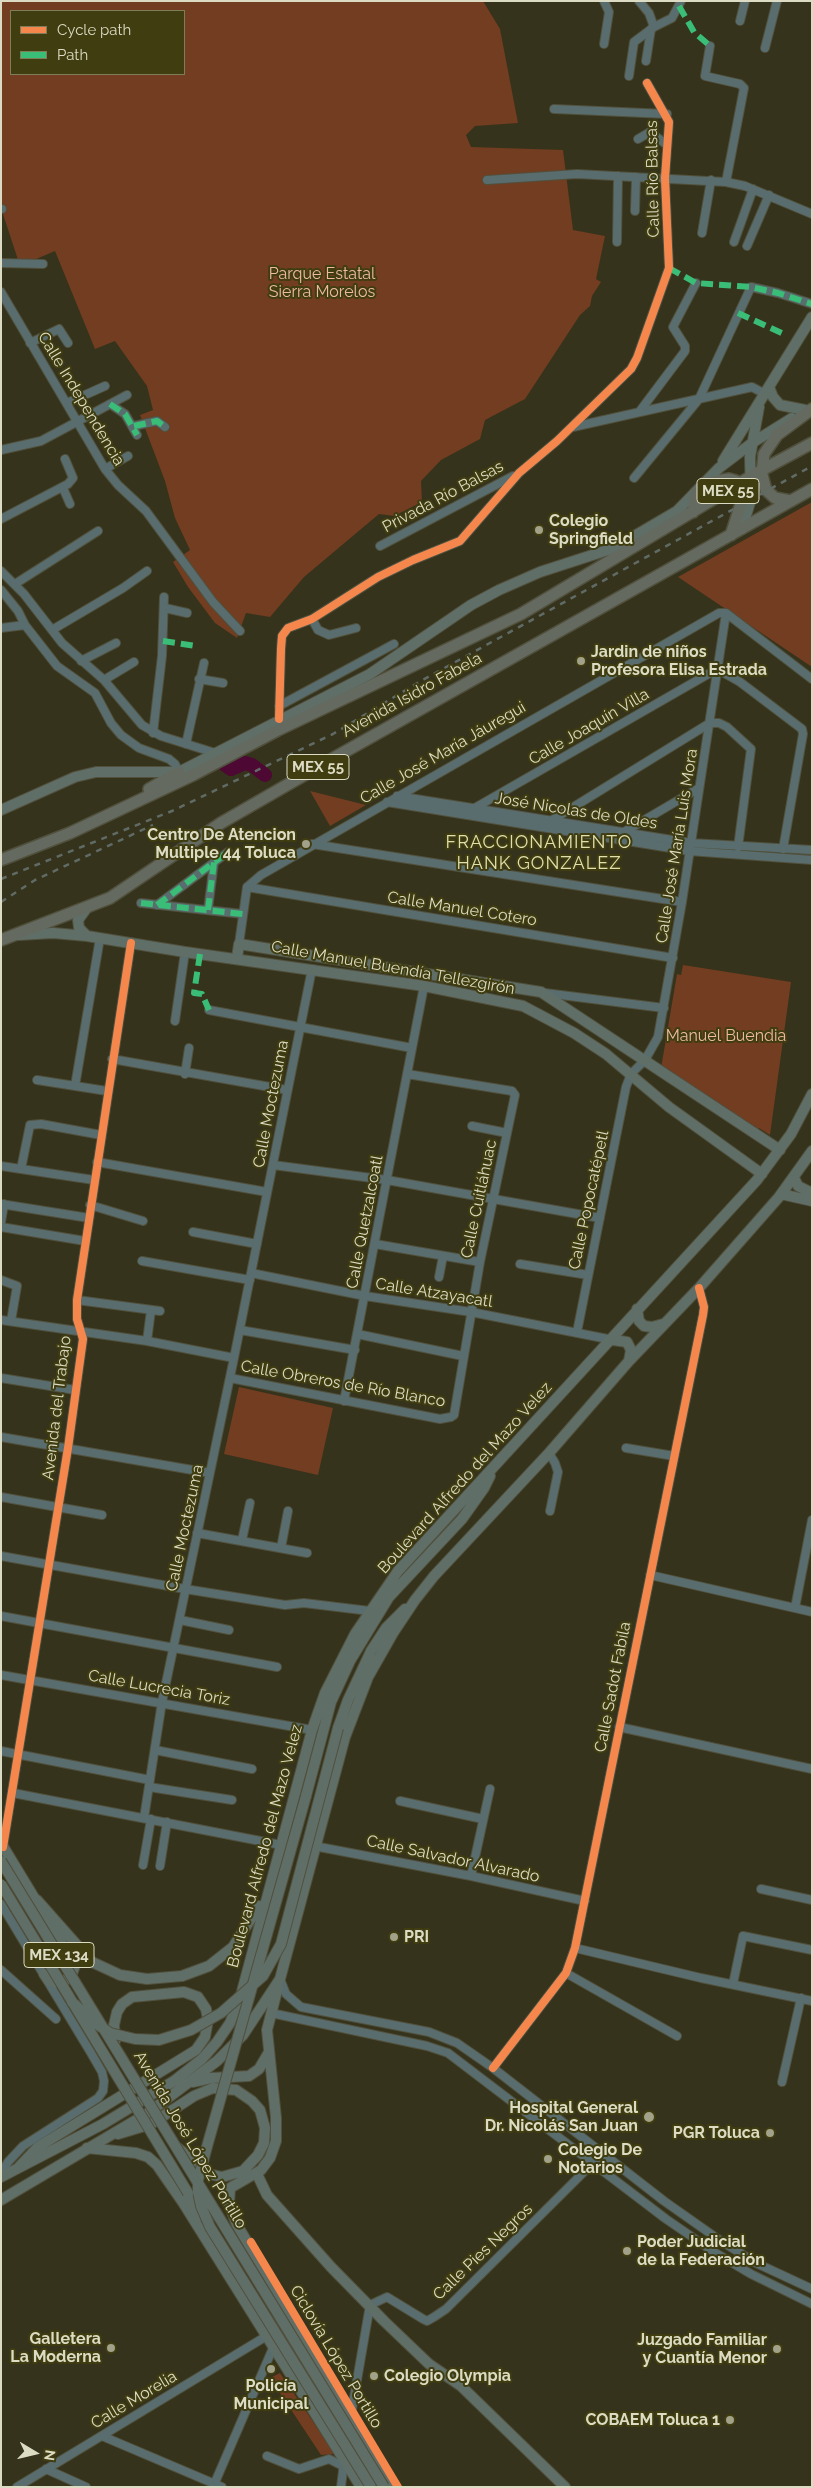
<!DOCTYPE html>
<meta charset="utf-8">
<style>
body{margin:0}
#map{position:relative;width:813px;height:2488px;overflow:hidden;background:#35331b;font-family:Raleway,sans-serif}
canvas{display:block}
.frame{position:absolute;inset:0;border:2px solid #dcdcc4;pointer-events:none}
.legend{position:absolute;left:10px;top:10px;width:175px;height:65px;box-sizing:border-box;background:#403d10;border:1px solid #7e7d58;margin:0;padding:6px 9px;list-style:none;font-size:15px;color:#dcdcc4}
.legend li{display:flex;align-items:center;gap:10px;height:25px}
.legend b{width:25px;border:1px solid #7e7d58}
.north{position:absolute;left:10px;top:2428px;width:50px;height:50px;-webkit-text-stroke:4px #403d10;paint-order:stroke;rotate:99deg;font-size:14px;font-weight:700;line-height:20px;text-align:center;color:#dcdcc4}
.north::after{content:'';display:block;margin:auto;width:18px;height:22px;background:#dcdcc4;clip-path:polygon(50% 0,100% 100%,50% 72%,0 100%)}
</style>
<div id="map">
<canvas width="813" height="2488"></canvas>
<div class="frame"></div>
<ul class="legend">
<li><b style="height:6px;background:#f5874c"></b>Cycle path</li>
<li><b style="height:6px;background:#3abd76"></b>Path</li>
</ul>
<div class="north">N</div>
</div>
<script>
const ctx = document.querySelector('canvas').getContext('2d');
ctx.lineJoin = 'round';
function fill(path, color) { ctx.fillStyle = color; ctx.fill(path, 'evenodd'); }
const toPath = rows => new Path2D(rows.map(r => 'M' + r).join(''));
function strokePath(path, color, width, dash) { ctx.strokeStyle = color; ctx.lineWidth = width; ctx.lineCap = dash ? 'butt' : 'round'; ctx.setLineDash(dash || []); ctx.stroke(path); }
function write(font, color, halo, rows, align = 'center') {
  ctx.font = font + ' Raleway,sans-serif'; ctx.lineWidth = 4; ctx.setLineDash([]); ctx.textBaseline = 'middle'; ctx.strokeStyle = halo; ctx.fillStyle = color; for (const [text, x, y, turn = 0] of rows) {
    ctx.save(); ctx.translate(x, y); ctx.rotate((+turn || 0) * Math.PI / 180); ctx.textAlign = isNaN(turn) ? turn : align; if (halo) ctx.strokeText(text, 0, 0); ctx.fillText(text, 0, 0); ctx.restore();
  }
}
const green = toPath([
 [1,1,483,1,500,29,518,123,475,126,466,135,471,147,563,150,573,230,605,236,596,279,601,282,592,296,590,306,580,315,525,399,485,420,480,439,441,460,421,481,422,502,394,516,379,514,304,577,270,617,246,613,237,638,215,623,188,587,173,562,190,550,175,518,165,481,140,415,153,410,147,386,115,341,95,349,55,251,20,266,1,208],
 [11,11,184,11,184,74,11,74],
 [812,502,812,667,678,577],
 [310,791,366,805,330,826],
 [683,965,791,982,770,1135,759,1128,758,1131,661,1068,677,974,681,975],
 [239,1387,333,1408,318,1475,224,1454],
 [280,2373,335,2454,321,2455,270,2378]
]);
const river = toPath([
 [225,765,231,769,245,763,252,765,265,775]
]);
const minor = toPath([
 [639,1,649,13,654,27],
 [740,21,745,1],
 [604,44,609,12,604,1],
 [710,46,705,76,740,84,744,88,726,182],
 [765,48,777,1],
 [646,61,651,29],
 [629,76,634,42,654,27,672,18,681,1],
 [554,109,667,114],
 [638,139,650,132,667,145],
 [487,180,577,174,726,182,745,186,812,214],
 [1,209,2,209],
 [635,211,636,177],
 [702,233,711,180],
 [617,242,618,176],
 [734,242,753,189],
 [747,246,769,195],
 [1,263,43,264],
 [1,292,105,469,118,485,146,511,213,602,240,631],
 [30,343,59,329,68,343],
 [67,403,105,386],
 [110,404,125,414,137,435],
 [640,411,685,351,685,346,673,327,696,283],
 [134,426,157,421,165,427],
 [573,427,752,387,765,394],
 [1,450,41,441,127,395],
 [105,469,128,456],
 [634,478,699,399,751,287,778,293,812,304],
 [63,488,70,504],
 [1,519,68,484,73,478,65,459],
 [380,546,513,476],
 [1,571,24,594,62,643,104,680,142,725,161,736,215,753],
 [15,584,98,531],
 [1,590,18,611,25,625,57,666,95,693,111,723,121,735,139,748,169,759,175,764,179,772],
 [165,608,187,613],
 [312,619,318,630,329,635,356,628],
 [1,628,25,625],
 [52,630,123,588,147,571],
 [81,661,116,643],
 [199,679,223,683],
 [104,680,134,662],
 [279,706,394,644],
 [279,719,281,649,282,636,288,628,312,619,378,577,413,560,460,541,519,473,557,441,631,369,637,358,669,268,665,178,669,122,647,83],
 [153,733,162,656,164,597],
 [186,744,204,663],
 [397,796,691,843,812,850],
 [387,802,689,851,812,860],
 [473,809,717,669,740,682,802,729,803,734,783,849],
 [549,822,710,723,719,723,727,727,751,749,738,847],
 [624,832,699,788],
 [312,844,682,902],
 [247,887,673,958],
 [141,903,243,914],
 [157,905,228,852],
 [208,910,214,862],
 [239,944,247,887,261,875,719,613,726,613,812,679],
 [545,993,664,1008],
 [209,1010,412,1048],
 [175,1021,185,952],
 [112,1059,287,1090],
 [185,1074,189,1048],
 [37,1080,107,1091],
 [75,1086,100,938],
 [472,1126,507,1133],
 [97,1162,267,1192],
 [273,1165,387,1180,600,1218],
 [1,1166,94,1180],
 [21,1169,30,1125,41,1124,101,1135],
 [1,1204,89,1218],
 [90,1205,143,1221],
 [1,1222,4,1204],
 [1,1227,85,1241],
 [193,1232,257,1244],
 [375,1244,480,1262],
 [142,1261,250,1280],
 [520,1264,588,1275],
 [251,1273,365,1296,471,1312,613,1340],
 [439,1277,443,1256],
 [1,1280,17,1286,11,1321],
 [77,1300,160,1311],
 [1,1320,147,1341,234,1358],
 [240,1330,355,1350],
 [577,1332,626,1087,631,1074,645,1060,658,1037,682,902,726,613],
 [357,1334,463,1356],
 [147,1341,151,1310],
 [1,1378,75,1390],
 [230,1378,440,1419,451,1417,454,1415,480,1262,515,1095,512,1091,407,1074],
 [344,1401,424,986],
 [1,1437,210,1473],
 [626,1448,674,1456],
 [549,1453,555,1463,558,1472,550,1511],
 [1,1497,102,1515],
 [197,1533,307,1553],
 [242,1540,250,1503],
 [281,1548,288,1511],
 [1,1556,185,1589,285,1605,304,1603,370,1611],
 [650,1575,812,1612],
 [795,1608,812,1520],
 [1,1616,277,1667],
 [180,1620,229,1630],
 [1,1675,312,1730],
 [619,1727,812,1769],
 [155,1750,252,1769],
 [1,1751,150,1780],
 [149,1787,232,1800],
 [13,1793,281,1845],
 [400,1801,483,1819],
 [144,1818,162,1702,234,1358,312,969],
 [314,1846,471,1876,585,1901],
 [3,1847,68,1448,83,1339,77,1319,77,1300,131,943],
 [143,1865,151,1819],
 [160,1866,167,1822],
 [471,1876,490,1789],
 [761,1889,812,1900],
 [1,1904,91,2053,102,2072,104,2081,103,2091,98,2098,23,2146,8,2162,1,2174],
 [575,1948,701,1978,812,2001],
 [1,1970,56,2019],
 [566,1973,677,2036],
 [280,1979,286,1994,301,2007,429,2032,457,2043,493,2068,664,2201,718,2239,756,2263,812,2289],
 [733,1984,743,1936,812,1950],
 [271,2013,427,2046,448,2053,666,2219,714,2252,751,2274,812,2304],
 [493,2068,566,1973,575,1948,703,1315,704,1307,699,1288],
 [782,2082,801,1998],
 [351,2415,370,2305,387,2297,423,2319,427,2321,434,2317,446,2309,602,2154],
 [102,2436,222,2487],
 [267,2456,299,2469,329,2459,343,2466],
 [46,2469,86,2487],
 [17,2487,265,2337],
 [213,2487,273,2348],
 [341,2487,344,2462]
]);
const major = toPath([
 [769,387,773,397,780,405,805,410],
 [723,461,812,317],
 [742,529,751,499,750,457,759,407],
 [1,810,75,777,96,772,179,772,370,674,471,605,499,590,540,572,614,548,677,511,719,468,752,443,792,418],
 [86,909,78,920,79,928,87,936],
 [19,935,53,933,87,936,185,952,424,986,523,1006,574,1033,606,1054,669,1107,762,1174],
 [237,958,239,944,541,992,780,1150],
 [794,1178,798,1186,812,1193],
 [781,1194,812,1201],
 [637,1309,639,1321,644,1326,652,1327,663,1324],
 [613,1340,627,1342,631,1350,629,1361],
 [338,1728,348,1700,371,1651,386,1628,405,1609],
 [306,1796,331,1702,350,1661,389,1597,462,1519,484,1488,490,1476],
 [1,1843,75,1965,71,1977,60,1983,49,1981,44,1974],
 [37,1900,92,1962,120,1975,147,1979,182,1976,209,1966,233,1947,259,1906],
 [278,1987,267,2030,276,2118,276,2141,270,2158,261,2170,230,2188,229,2204,237,2225,395,2487],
 [193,2082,211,2078,249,2076,259,2069,269,2052],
 [118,2134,151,2124,194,2096,213,2088,236,2090,252,2101,260,2110,265,2128,264,2143,258,2155,243,2171,222,2177,209,2174,178,2148],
 [87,2148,136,2153,148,2157,157,2165,184,2204,361,2487],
 [19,2167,38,2147,196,2050,205,2037,208,2020,206,2009,198,1997,184,1992,132,1997,122,2004,117,2012,114,2025,115,2041],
 [257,2174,267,2195,331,2267,384,2321,429,2364,461,2386,565,2487],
 [1,2177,103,2124,174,2081,202,2059,217,2042,230,2023,241,1995,312,1730,325,1693,355,1634,398,1571,757,1180,791,1134,812,1094],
 [188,2193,203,2216],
 [1,2200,148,2113,217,2061,243,2035,280,1979,345,1737,368,1677,393,1633,415,1600,434,1576,549,1453,629,1361,699,1288,779,1197,812,1151]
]);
const highway = toPath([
 [705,483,729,479,736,481,741,488,741,504,731,535],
 [791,501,775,498,766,490,762,475,764,454,777,435,812,409],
 [693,512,696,493],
 [149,789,179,772],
 [1,860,70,833,193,775,278,730,521,614,762,470,812,443],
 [1,940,110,898,221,823,339,755,812,489]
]);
const rail = toPath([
 [1,879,172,811,333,734,419,682,812,466],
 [1,902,35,880,153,825]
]);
const majorBridge = toPath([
 [306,1796,208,2143,198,2180,198,2192,201,2206,210,2227,371,2487],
 [1,1861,384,2487],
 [1,1884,188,2193],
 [72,2002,95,2023,110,2033,135,2039,159,2040,191,2030,221,2013,263,1976,281,1944,338,1728]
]);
const quiet = toPath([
 [679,6,694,32,710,46],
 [669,268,696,283,751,287,778,293,812,304],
 [738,313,784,334],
 [110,404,125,414,137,435],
 [134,426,157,421,165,427],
 [163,641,196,646],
 [141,903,243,914],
 [157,905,228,852],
 [208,910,214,862],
 [200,954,194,993,202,994,209,1010]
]);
const cycleway = toPath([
 [279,719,281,649,282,636,288,628,312,619,378,577,413,560,460,541,519,473,557,441,631,369,637,358,669,268,665,178,669,122,647,83],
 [3,1847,68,1448,83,1339,77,1319,77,1300,131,943],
 [493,2068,566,1973,575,1948,703,1315,704,1307,699,1288],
 [251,2242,398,2487]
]);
const markers = [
 [539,530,5,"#a2a189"],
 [581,661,5,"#a2a189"],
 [306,844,5,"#a2a189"],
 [394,1937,5,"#a2a189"],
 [649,2117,6,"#a2a189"],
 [770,2133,5,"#a2a189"],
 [548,2159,5,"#a2a189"],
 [627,2251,5,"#a2a189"],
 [111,2348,5,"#a2a189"],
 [777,2349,5,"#a2a189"],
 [271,2369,5,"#a2a189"],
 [374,2376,5,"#a2a189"],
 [730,2420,5,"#a2a189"]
];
const shields = [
 [728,491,62],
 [318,767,62],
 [59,1955,70]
];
const shieldNames = [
 ["MEX 55",728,491],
 ["MEX 55",318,767],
 ["MEX 134",59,1955]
];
const streetNames = [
 ["Calle Río Balsas",653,179,-91],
 ["Calle Independencia",81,399,59],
 ["Privada Río Balsas",443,497,-28],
 ["Avenida Isidro Fabela",412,695,-29],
 ["Calle Joaquín Villa",589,727,-30],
 ["Calle José María Jáuregui",443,753,-30],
 ["José Nicolas de Oldes",576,811,9],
 ["Calle José María Luis Mora",677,846,-81],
 ["Calle Manuel Cotero",462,909,9],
 ["Calle Manuel Buendía Tellezgirón",393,968,10],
 ["Calle Moctezuma",271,1104,-79],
 ["Calle Cuitláhuac",479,1199,-78],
 ["Calle Popocatépetl",589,1200,-78],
 ["Calle Quetzalcoatl",365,1222,-79],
 ["Calle Atzayacatl",434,1293,9],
 ["Calle Obreros de Río Blanco",343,1384,10],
 ["Avenida del Trabajo",57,1408,-83],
 ["Boulevard Alfredo del Mazo Velez",465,1478,-48],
 ["Calle Moctezuma",185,1528,-78],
 ["Calle Sadot Fabila",613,1687,-79],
 ["Calle Lucrecia Toriz",159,1688,10],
 ["Boulevard Alfredo del Mazo Velez",265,1846,-75],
 ["Calle Salvador Alvarado",453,1859,12],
 ["Avenida José López Portillo",190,2140,59],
 ["Calle Pies Negros",483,2252,-44],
 ["Ciclovía López Portillo",336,2357,59],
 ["Calle Morelia",134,2400,-31]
];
const parkNames = [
 ["Parque Estatal",322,274],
 ["Sierra Morelos",322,292],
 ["Manuel Buendia",726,1036]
];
const poiNames = [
 ["Colegio",549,521],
 ["Springfield",549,539],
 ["Jardin de niños",591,652],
 ["Profesora Elisa Estrada",591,670],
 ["Centro De Atencion",296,835,"right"],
 ["Multiple 44 Toluca",296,853,"right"],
 ["PRI",404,1937],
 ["Hospital General",638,2108,"right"],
 ["Dr. Nicolás San Juan",638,2126,"right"],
 ["PGR Toluca",760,2133,"right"],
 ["Colegio De",558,2150],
 ["Notarios",558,2168],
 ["Poder Judicial",637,2242],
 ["de la Federación",637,2260],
 ["Galletera",101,2339,"right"],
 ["La Moderna",101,2357,"right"],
 ["Juzgado Familiar",767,2340,"right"],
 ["y Cuantía Menor",767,2358,"right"],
 ["Colegio Olympia",384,2376],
 ["Policía",271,2386,"center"],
 ["Municipal",271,2404,"center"],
 ["COBAEM Toluca 1",720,2420,"right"]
];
const neighbourhoodNames = [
 ["FRACCIONAMIENTO",539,843],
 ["HANK GONZALEZ",539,864]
];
fill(green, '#723d20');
strokePath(river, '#4d0834', 14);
strokePath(minor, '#51503c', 10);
strokePath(major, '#51503c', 12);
strokePath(highway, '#51503c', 14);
strokePath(minor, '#596d6e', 8);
strokePath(major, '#606e68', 10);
strokePath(highway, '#646a60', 11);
strokePath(rail, '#606b66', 2.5, [6, 6]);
strokePath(majorBridge, '#51503c', 12, []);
strokePath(majorBridge, '#606e68', 10);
strokePath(quiet, '#3abd76', 6, [12, 6]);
strokePath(cycleway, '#f5874c', 8);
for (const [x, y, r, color] of markers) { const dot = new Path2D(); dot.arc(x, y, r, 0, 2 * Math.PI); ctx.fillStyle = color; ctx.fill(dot); strokePath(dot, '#403d10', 2); }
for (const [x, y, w] of shields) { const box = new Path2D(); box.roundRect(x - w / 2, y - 12.5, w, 25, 4); ctx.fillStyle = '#403d10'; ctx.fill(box); strokePath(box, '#dcdcc4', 1); }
write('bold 15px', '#dcdcc4', null, shieldNames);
write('16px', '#dcdcc4', '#403d10', streetNames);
write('16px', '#eeb9a1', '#403d10', parkNames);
write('bold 16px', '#dcdcc4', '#403d10', poiNames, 'left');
ctx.letterSpacing = '1px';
write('18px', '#e0dfae', '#403d10', neighbourhoodNames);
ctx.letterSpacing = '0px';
</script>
